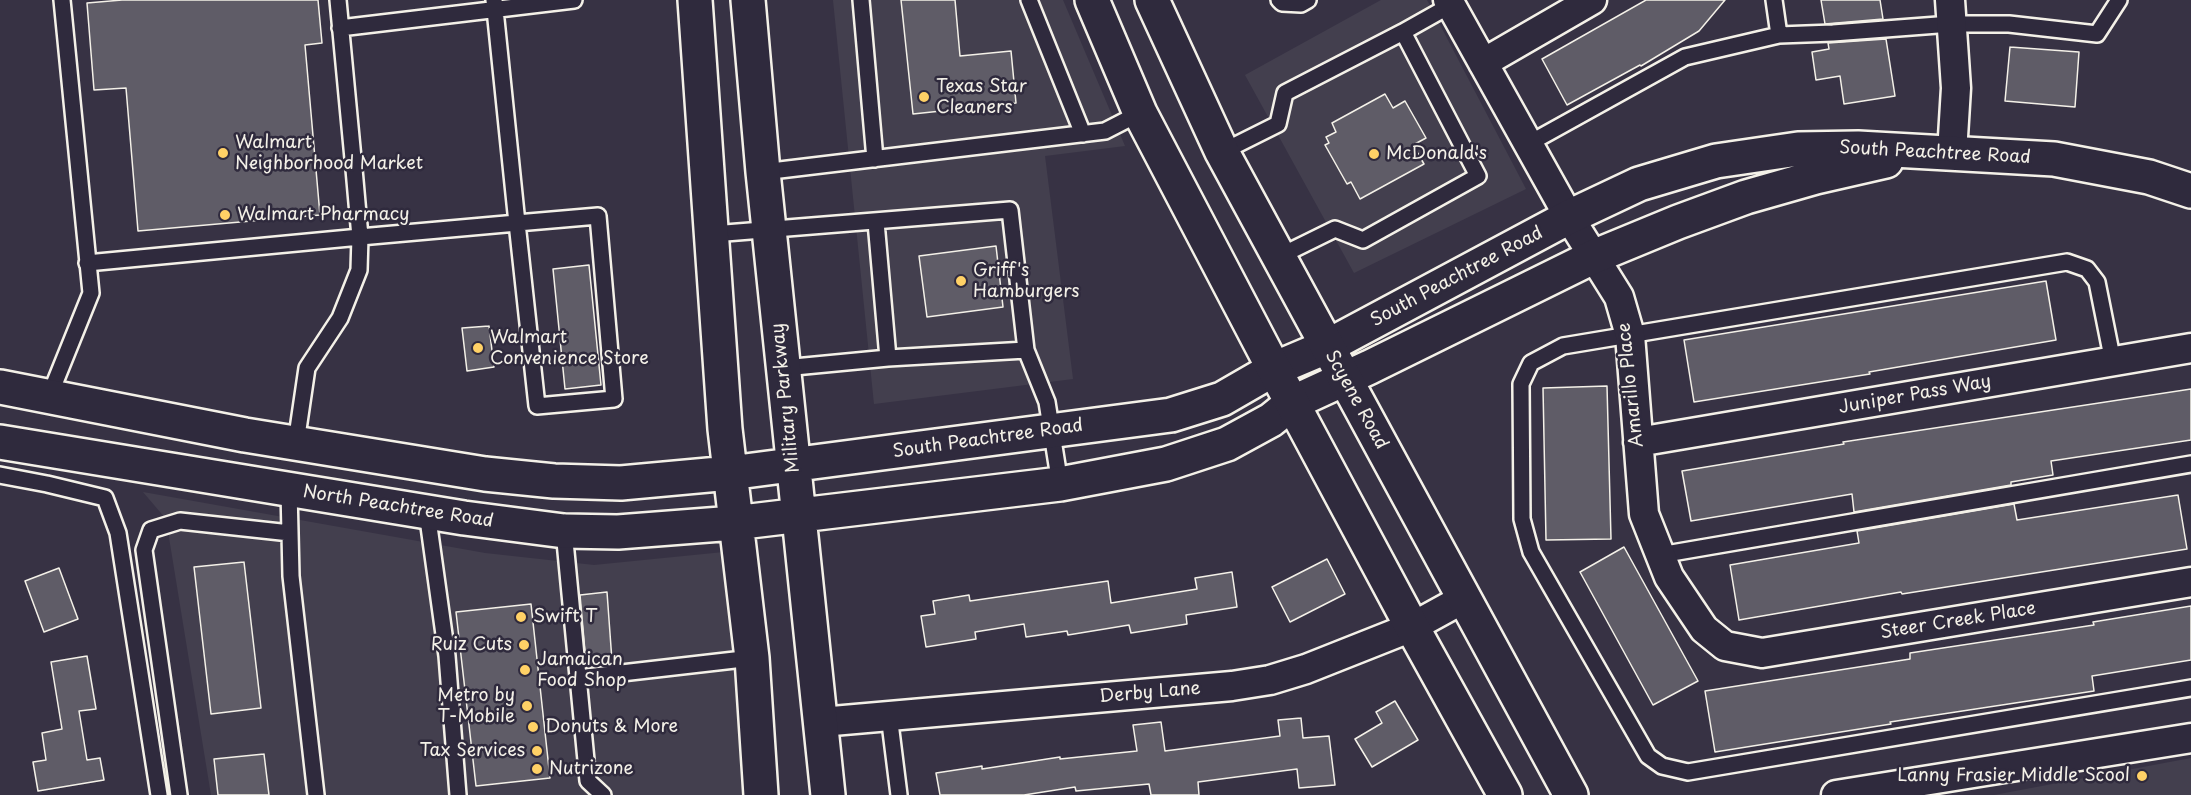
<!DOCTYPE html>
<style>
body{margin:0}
canvas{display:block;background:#373244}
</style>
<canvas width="2191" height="795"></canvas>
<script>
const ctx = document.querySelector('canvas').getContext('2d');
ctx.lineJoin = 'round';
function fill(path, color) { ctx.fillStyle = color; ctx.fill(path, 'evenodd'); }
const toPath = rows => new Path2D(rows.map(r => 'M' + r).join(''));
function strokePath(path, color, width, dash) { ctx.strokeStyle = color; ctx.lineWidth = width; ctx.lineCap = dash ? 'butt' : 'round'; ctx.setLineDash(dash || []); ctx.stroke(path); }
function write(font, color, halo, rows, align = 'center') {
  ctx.font = font + ' "Playpen Sans",sans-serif'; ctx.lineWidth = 5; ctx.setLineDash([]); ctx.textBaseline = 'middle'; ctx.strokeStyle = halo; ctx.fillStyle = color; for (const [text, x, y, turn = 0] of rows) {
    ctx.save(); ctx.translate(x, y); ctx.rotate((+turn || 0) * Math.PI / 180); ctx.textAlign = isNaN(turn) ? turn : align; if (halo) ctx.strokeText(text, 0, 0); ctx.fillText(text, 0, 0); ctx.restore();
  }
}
const built = toPath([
 [833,0,1063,0,1125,146,1045,156,1073,379,874,404],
 [1381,0,1427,0,1526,189,1354,273,1245,75],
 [143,492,485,553,594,565,724,552,747,795,211,795,166,519],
 [2191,758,2191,795,1994,795]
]);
const building = toPath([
 [122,0,318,0,322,43,305,45,320,215,138,231,126,88,94,90,87,3,122,0],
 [901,0,955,0,960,56,1011,51,1016,103,913,114,901,0],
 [1646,0,1725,0,1699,31,1641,66,1640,65,1567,105,1542,59,1646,0],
 [1821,0,1880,0,1883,19,1825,24,1821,0],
 [1886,39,1895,96,1844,104,1840,76,1816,80,1812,52,1829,49,1828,43,1886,39],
 [2010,47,2079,52,2075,107,2005,101,2010,47],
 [1385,94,1393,108,1405,101,1426,138,1413,145,1424,164,1360,199,1351,182,1347,184,1325,145,1329,143,1326,137,1336,132,1332,123,1385,94],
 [996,246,1003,307,927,317,919,256,996,246],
 [589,265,601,385,565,389,553,269,589,265],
 [2046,281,2056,340,1869,372,1870,374,1694,402,1684,340,2046,281],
 [489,326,494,367,467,371,462,328,489,326],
 [1607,386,1611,539,1546,540,1543,388,1607,386],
 [2191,389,2191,440,2051,461,2053,475,2011,482,2011,485,1854,512,1852,494,1691,521,1682,471,1844,444,1843,442,2191,389],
 [2178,495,2187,549,1902,594,1901,592,1739,620,1730,565,1859,543,1857,531,2014,504,2017,520,2178,495],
 [1624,547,1698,681,1653,705,1580,572,1624,547],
 [1327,559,1345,594,1290,622,1272,587,1327,559],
 [244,562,261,708,211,714,194,567,244,562],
 [59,568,78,619,44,632,25,581,59,568],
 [1232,572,1237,607,1186,615,1187,624,1131,633,1129,625,1068,635,1067,631,1026,637,1024,624,975,632,976,639,926,647,921,616,935,614,933,601,969,595,970,601,1108,581,1111,603,1197,589,1195,578,1232,572],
 [607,592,612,661,586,663,580,595,607,592],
 [531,604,550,778,476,786,456,612,531,604],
 [2191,606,2191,660,2092,676,2094,691,1890,722,1891,724,1715,752,1705,691,1910,659,1910,653,2094,625,2093,622,2191,606],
 [87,656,96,709,79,711,87,760,100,758,104,780,38,791,33,762,46,760,42,733,62,729,51,662,87,656],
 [1395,701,1418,740,1372,767,1355,739,1382,723,1376,712,1395,701],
 [1301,718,1303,738,1329,736,1335,785,1299,788,1297,769,1198,782,1199,795,1151,795,1149,784,1076,791,1075,787,1024,795,940,795,936,773,982,766,982,769,1060,757,1060,759,1137,751,1133,725,1161,722,1165,751,1280,736,1278,720,1301,718],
 [264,754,269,795,218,795,214,759,264,754]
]);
const service = toPath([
 [861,0,875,159],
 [1029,0,1083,134],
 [1279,0,1282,3,1301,4,1308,0],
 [1774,0,1779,35,1833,33,1951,24,2009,24,2097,34,2119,0],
 [340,28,574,0],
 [1403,32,1451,5],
 [1528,144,1685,57,1779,35],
 [1222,152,1278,124,1285,93,1403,32,1478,176,1363,240,1335,229,1278,257],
 [763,172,1105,131,1140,113],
 [876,222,888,358],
 [713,234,1010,210,1026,350,1047,402,1060,484],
 [87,263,360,237,517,223,598,216,614,399,537,406,517,223,494,0],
 [2113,362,2097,282,2087,269,2067,262,1563,346,1531,363,1521,384,1522,519,1531,552,1648,756,1662,766,1688,772,2191,688],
 [784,368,888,358,1026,350],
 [49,397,91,293,62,0],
 [296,443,307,368,340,318,359,270,360,237,354,169,338,0],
 [0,475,47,484,105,498,118,533,159,795],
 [289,490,291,576,316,795],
 [427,512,447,656,458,795],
 [564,531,588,781,603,795],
 [1660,555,2191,464],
 [578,678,752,658],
 [889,715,899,795],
 [179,795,144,550,151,530,180,521,290,533]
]);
const minor = toPath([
 [1448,0,1569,217,1619,297,1630,335,1644,514,1669,577,1704,629,1725,646,1762,653,2191,582],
 [1950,0,1956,88,1952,153],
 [1483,63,1592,0],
 [1638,442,2191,348],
 [821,722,1232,686,1270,680,1306,669,1412,627,1463,599],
 [1836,795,2191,738]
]);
const secondary = toPath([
 [695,0,725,429,752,658,761,795],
 [748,0,763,172,828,795],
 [0,387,245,435,485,474,554,481,621,483,730,473,1171,415,1222,399,1274,369,1326,347,1569,217,1639,184,1716,161,1798,149,1858,148,2054,159,2149,177,2191,191],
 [0,442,464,518,564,531,618,532,734,523,1060,484,1166,464,1227,444,1271,420,1292,403,1370,367,1593,257,1678,222,1746,197,1816,177,1886,161]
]);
const primary = toPath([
 [1092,0,1140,113,1274,369,1412,627,1505,795],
 [1152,0,1222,152,1571,795]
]);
const markers = [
 [924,97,6,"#ffd166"],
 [223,153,6,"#ffd166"],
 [1374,154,6,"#ffd166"],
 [225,215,6,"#ffd166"],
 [961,281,6,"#ffd166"],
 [478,348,6,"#ffd166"],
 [521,617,6,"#ffd166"],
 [524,645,6,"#ffd166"],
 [525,670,6,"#ffd166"],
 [527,706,6,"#ffd166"],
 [533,727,6,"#ffd166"],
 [537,751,6,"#ffd166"],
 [537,769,6,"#ffd166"],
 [2142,776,6,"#ffd166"]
];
const poiNames = [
 ["Texas Star",936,87],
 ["Cleaners",936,108],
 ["Walmart",235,143],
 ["Neighborhood Market",235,164],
 ["McDonald's",1386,154],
 ["Walmart Pharmacy",237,215],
 ["Griff's",973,271],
 ["Hamburgers",973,292],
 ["Walmart",490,338],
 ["Convenience Store",490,359],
 ["Swift T",533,617],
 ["Ruiz Cuts",512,645,"right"],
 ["Jamaican",537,660],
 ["Food Shop",537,681],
 ["Metro by",515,696,"right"],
 ["T-Mobile",515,717,"right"],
 ["Donuts & More",545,727],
 ["Tax Services",525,751,"right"],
 ["Nutrizone",549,769],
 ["Lanny Frasier Middle Scool",2130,776,"right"]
];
const streetNames = [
 ["South Peachtree Road",1935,153,3],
 ["South Peachtree Road",1457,277,-28],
 ["Amarillo Place",1631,385,-96],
 ["Juniper Pass Way",1915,395,-10],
 ["Military Parkway",786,398,-96],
 ["Scyene Road",1356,400,61],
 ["South Peachtree Road",988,439,-8],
 ["North Peachtree Road",398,507,9],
 ["Steer Creek Place",1958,621,-9],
 ["Derby Lane",1150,693,-5]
];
fill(built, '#433f4e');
fill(building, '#5f5c67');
strokePath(building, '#f4f1e8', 1.5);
strokePath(service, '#f4f1e8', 20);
strokePath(minor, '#f4f1e8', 33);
strokePath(secondary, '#f4f1e8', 38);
strokePath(primary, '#f4f1e8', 38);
strokePath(service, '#2f2a3d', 15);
strokePath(minor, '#2f2a3d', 28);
strokePath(secondary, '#2f2a3d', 33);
strokePath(primary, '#2f2a3d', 33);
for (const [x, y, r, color] of markers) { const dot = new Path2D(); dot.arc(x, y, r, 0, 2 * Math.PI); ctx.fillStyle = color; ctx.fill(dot); strokePath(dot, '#2f2a3d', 2); }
write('18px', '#f4f1e8', '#2f2a3d', poiNames, 'left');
write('18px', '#f4f1e8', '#2f2a3d', streetNames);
</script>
